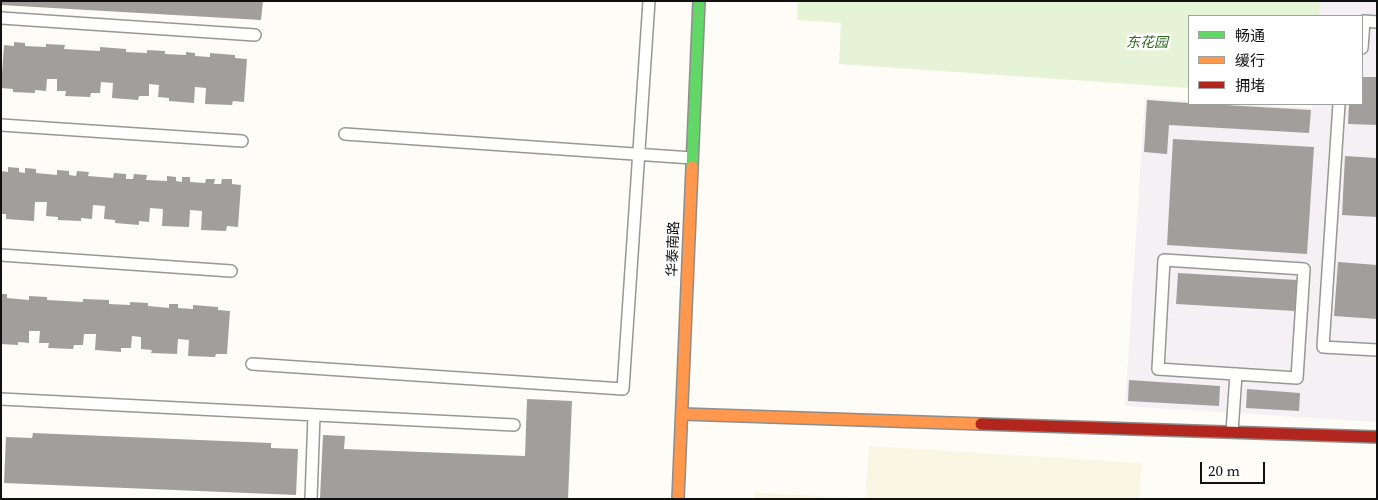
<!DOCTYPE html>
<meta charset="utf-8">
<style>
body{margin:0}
#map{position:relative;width:1378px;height:500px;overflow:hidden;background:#fdfcf7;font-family:"Source Serif 4","Noto Sans SC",serif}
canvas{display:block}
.frame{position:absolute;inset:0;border:2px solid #111;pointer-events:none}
.legend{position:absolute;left:1188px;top:15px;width:175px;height:90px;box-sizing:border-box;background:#fff;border:1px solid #a0a0a0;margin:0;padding:6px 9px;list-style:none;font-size:15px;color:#111}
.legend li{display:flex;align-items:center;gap:10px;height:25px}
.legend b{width:25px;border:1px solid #a0a0a0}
.scale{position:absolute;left:1200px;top:462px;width:65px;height:22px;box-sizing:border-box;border:2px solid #111;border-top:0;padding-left:6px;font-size:15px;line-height:18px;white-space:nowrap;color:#111;-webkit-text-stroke:4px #fff;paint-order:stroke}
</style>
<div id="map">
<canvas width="1378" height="500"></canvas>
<div class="frame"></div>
<ul class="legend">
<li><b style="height:6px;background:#63d668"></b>畅通</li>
<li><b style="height:6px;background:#ff974d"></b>缓行</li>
<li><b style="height:6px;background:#b3261e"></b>拥堵</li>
</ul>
<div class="scale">20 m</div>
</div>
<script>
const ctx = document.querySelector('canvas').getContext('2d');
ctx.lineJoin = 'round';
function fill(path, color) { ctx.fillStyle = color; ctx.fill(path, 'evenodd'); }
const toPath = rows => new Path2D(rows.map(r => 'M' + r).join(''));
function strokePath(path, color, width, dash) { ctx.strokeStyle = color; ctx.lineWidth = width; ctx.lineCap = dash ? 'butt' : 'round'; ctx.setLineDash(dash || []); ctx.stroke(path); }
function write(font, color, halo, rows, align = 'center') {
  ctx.font = font + ' "Source Serif 4","Noto Sans SC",serif'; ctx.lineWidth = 5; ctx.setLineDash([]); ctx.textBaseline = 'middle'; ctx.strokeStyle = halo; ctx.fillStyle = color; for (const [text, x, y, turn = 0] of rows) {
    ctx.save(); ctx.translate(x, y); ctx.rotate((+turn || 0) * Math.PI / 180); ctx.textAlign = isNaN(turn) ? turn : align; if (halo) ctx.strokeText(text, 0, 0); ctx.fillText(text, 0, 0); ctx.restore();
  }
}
const industrial = toPath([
 [1321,1,1377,1,1377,422,1125,406,1145,98,1189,101,1189,104,1243,104,1312,108,1312,104,1362,104,1362,16,1319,16]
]);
const farmland = toPath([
 [869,446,1142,463,1139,499,754,499,755,492,865,499]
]);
const green = toPath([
 [798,1,1321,1,1319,16,1189,16,1189,88,839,64,841,23,797,20]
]);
const building = toPath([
 [1,1,263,1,261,20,1,5],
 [14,42,25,43,25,46,46,47,46,44,65,45,64,49,100,51,100,47,126,49,126,52,147,53,147,50,165,51,165,54,186,55,186,52,195,53,195,56,210,57,210,53,235,55,235,58,247,59,244,102,233,101,232,105,205,104,206,88,195,87,194,103,169,101,169,98,158,97,159,85,149,84,149,96,139,96,138,100,112,98,113,83,101,82,100,93,91,93,90,97,65,96,66,91,57,91,57,79,47,79,46,91,35,90,35,93,13,92,13,89,1,88,4,45,14,46],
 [1362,77,1377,77,1377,125,1348,124,1349,104,1362,104],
 [1147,100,1189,103,1189,104,1208,104,1311,110,1309,133,1169,125,1167,154,1144,152],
 [1173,139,1314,147,1307,254,1167,245],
 [1345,156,1377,158,1377,217,1342,215],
 [8,167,19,168,19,172,25,173,25,168,36,169,36,173,57,175,57,170,69,171,69,175,76,176,77,171,89,172,88,176,113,178,114,173,126,174,126,179,133,179,134,174,147,175,146,180,167,181,167,176,176,177,176,181,182,182,182,177,190,177,190,182,205,183,206,179,215,179,214,184,221,184,222,179,232,179,232,184,241,185,238,227,227,226,226,231,201,230,202,211,190,210,189,227,162,226,163,209,150,208,149,222,139,221,139,225,115,223,115,220,104,219,105,206,93,205,92,219,81,218,81,221,58,220,58,217,46,216,47,202,35,202,34,221,6,219,6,214,1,214,1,171,8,172],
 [1338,262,1377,265,1377,319,1334,316],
 [1178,273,1297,280,1295,311,1176,304],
 [1,294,7,294,7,298,29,300,29,296,47,297,47,300,83,302,83,299,109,300,109,304,130,305,130,302,148,303,148,306,169,308,169,304,178,304,178,308,193,309,193,305,218,307,218,310,230,311,227,354,216,354,215,357,188,356,189,340,178,339,177,354,151,353,152,350,141,349,141,337,132,336,131,348,121,348,121,352,95,350,96,334,84,334,83,345,74,345,73,349,48,348,49,343,39,343,40,331,29,331,29,343,18,342,18,345,1,344],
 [1129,380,1220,386,1219,406,1128,401],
 [1247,389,1300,393,1299,411,1246,408],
 [527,399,572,401,568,499,347,499,320,498,323,435,345,436,344,449,525,456],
 [33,433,271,443,271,448,298,449,296,495,4,483,6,437,32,438]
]);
const lane = toPath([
 [1,18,255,35],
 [1362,48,1364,21,1377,22],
 [1339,104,1323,347,1377,350],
 [1,125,242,141],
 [345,134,692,158],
 [1,255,231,271],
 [1164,260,1304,269,1297,378,1158,369,1164,260],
 [252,364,623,389,649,1],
 [1,399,514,425],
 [1232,432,1236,374],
 [311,499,314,415]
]);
const fast = toPath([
 [692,167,699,1]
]);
const slow = toPath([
 [682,414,981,424],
 [678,499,692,167]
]);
const jam = toPath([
 [981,424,1377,437]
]);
const parkNames = [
 ["东花园",1147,43]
];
const streetNames = [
 ["华泰南路",674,249,-88]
];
fill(industrial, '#f5f0f3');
fill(farmland, '#f9f7e4');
fill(green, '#e7f3d7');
fill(building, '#a19f9c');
strokePath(lane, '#979795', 14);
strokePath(fast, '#8e8d8b', 14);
strokePath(slow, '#8e8d8b', 14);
strokePath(jam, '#8e8d8b', 14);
strokePath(lane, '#fffffe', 11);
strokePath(fast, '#63d668', 11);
strokePath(slow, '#ff974d', 11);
strokePath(jam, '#b3261e', 11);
write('italic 14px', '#2f6b1f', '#fff', parkNames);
write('14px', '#111', '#fff', streetNames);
</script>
